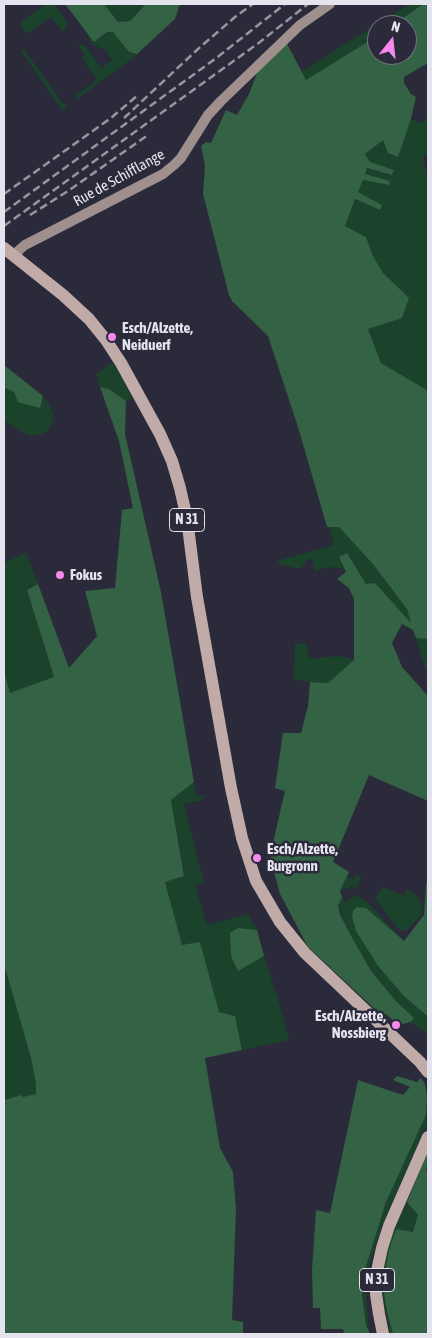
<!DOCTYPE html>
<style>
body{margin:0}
#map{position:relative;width:432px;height:1338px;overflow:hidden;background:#2a2a3a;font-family:"Asap Condensed",sans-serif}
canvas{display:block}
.frame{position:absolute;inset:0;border:5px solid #e4e4ee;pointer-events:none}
.north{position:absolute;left:367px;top:15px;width:50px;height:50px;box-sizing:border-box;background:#2a2a3a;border:1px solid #747482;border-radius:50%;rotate:16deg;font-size:14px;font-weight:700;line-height:20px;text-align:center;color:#e4e4ee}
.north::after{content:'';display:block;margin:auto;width:18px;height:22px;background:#f589ee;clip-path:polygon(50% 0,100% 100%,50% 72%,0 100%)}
</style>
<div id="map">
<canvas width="432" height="1338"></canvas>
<div class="frame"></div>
<div class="north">N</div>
</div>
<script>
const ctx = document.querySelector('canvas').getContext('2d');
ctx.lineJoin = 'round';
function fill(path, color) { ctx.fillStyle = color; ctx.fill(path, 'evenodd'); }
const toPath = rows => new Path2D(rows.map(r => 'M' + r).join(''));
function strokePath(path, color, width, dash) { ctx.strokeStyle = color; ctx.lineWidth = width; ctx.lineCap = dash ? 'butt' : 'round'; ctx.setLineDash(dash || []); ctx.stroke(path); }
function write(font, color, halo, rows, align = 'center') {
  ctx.font = font + ' "Asap Condensed",sans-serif'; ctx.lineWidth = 5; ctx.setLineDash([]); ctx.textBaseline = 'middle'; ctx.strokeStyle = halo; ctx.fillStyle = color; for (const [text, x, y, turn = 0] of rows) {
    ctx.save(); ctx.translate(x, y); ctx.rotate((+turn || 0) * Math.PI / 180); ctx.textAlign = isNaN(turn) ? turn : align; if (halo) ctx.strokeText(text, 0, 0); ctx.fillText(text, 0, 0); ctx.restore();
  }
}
const green = toPath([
 [46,4,54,4,67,22,66,29,62,31,51,17,27,34,21,26,22,21],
 [104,4,146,4,130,21,118,22],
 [409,4,423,4,393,25,377,25,377,36,306,80,301,72],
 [86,32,94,42,107,32,114,32,129,52,137,55,77,99,75,96,97,80,82,58,85,55,78,45,85,45,101,68,112,60,106,50,92,44],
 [24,49,63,104,65,104,67,107,62,110,21,51],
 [428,116,428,151,423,158,428,180,428,676,411,624,366,584,347,553,339,557,346,569,329,567,315,571,312,558,305,561,305,564,301,568,295,568,280,564,277,561,334,545,298,427,392,282,383,273,373,256,366,237,345,226,355,199,379,210,382,205,358,192,363,180,389,185,390,181,365,174,367,168,392,175,394,170,370,162,365,154,383,139,398,156,411,119,422,123],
 [113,362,133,398,126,401,109,389,100,387,96,374],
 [5,388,15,392,40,408,43,396,50,406,53,413,53,420,48,430,42,434,36,435,29,435,22,432,4,421,4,389],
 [26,552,38,584,27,590,54,678,10,694,4,671,4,563],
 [306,643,310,659,336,656,350,658,354,660,328,683,294,680,295,644],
 [194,782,196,796,207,795,200,801,184,804,204,882,195,885,207,925,249,914,253,925,255,925,257,930,238,928,239,970,264,956,279,1003,289,1040,242,1050,235,1016,219,1013,200,942,182,946,165,882,184,875,171,800],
 [356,875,361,877,357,889,355,890,354,886,340,891,347,876,354,880],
 [383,887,404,896,407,889,412,892,419,898,422,906,421,915,408,929,405,931,400,930,390,919,375,898],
 [354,896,360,897,365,900,404,941,366,908,420,1011,428,1017,428,1036,422,1029,418,1028,411,1022,414,1018,396,1001,371,971,350,934,338,906,342,897,345,903,349,899],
 [4,964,31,1058,36,1084,36,1094,23,1097,21,1095,4,1100],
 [426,1115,427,1123,382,1226,368,1269,366,1295,369,1333,366,1325,362,1295,366,1265,386,1202],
 [407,1202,419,1215,413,1232,396,1229,384,1294,387,1311,393,1334,390,1334,382,1295,382,1269,387,1245]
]);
const forest = toPath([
 [65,4,104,4,118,22,130,21,146,4,180,4,175,19,137,54,129,52,113,32,107,32,94,42],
 [423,4,428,4,428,63,404,77,404,83,411,94,416,97,411,119,398,157,388,153,383,140,365,154,370,162,394,170,392,175,367,168,365,174,390,181,389,185,363,180,358,192,382,205,380,210,355,199,345,226,366,237,373,256,383,273,409,298,402,318,368,329,381,363,425,389,428,394,428,639,416,638,413,630,402,624,392,643,402,667,428,696,428,801,369,775,333,862,349,872,340,891,342,897,338,906,340,914,350,934,371,971,396,1001,414,1018,411,1022,402,1024,398,1020,395,1022,387,1015,378,1012,308,947,280,894,271,861,271,851,285,791,275,788,283,733,301,733,308,706,310,682,328,683,354,660,354,599,349,588,337,579,346,572,339,557,347,553,366,584,375,583,411,623,407,609,373,564,339,527,327,527,298,427,268,336,232,301,229,295,203,194,205,165,201,146,206,142,211,143,226,110,237,115,249,94,261,63,285,40,306,80,377,36,377,55,407,55,407,25,393,25],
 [4,365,43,396,40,408,18,402,14,392,5,388,4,389],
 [100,387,109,389,126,401,125,434,161,592,194,782,171,800,184,876,165,882,182,945,200,942,219,1012,235,1016,242,1050,205,1058,220,1148,233,1172,236,1208,232,1320,243,1322,243,1334,4,1334,4,1100,21,1095,23,1097,36,1094,36,1084,31,1058,4,964,4,671,10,693,54,677,27,590,38,584,69,668,97,636,85,591,115,588,122,510,133,508,119,441],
 [428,878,428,1017,403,995,378,966,356,931,352,917,353,911,357,907,366,908,404,941,424,915,426,884],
 [238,928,257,930,264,956,238,971,231,956,230,933],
 [397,1076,417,1082,421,1078,425,1084,427,1098,426,1115,386,1202,366,1266,362,1295,366,1325,370,1334,344,1334,343,1329,321,1329,320,1308,313,1308,312,1270,316,1210,330,1213,358,1080,403,1095,410,1087,393,1080],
 [428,1151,428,1163,426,1170,428,1171,428,1334,393,1334,387,1311,384,1294,385,1272,389,1250,396,1229,413,1232,418,1215,407,1202]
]);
const secondary = toPath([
 [15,257,19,250,25,245,163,174,174,165,181,158,208,115,221,101,300,25,330,4]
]);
const primary = toPath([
 [4,248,63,295,89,319,106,340,121,363,160,434,172,461,180,488,187,519,197,597,231,788,242,838,256,881,280,922,305,953,420,1062,428,1072],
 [383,1334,379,1314,376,1294,377,1271,382,1248,389,1226,428,1137]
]);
const rail = toPath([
 [124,118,198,49,235,17,253,4],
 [4,194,111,118,138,95],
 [4,212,215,59,285,4],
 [30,215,68,191,148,135],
 [4,226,260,42,308,4]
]);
const markers = [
 [112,337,5,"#f589ee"],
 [60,575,5,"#f589ee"],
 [257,858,5,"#f589ee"],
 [396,1025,5,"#f589ee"]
];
const shields = [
 [187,520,35],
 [377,1280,35]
];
const shieldNames = [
 ["N 31",187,520],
 ["N 31",377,1280]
];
const streetNames = [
 ["Rue de Schifflange",119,178,-29]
];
const poiNames = [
 ["Esch/Alzette,",122,328],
 ["Neiduerf",122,345],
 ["Fokus",70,575],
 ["Esch/Alzette,",267,849],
 ["Burgronn",267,866],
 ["Esch/Alzette,",386,1016,"right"],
 ["Nossbierg",386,1033,"right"]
];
fill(green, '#1b432b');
fill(forest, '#336245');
strokePath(secondary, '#a0908d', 10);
strokePath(primary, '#c0aba8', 12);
strokePath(rail, '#9696a3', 2.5, [8, 4]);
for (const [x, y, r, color] of markers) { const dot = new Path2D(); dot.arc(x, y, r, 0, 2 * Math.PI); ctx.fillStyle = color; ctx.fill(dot); strokePath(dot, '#2a2a3a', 2); }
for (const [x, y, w] of shields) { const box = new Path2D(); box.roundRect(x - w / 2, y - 11.5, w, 23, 4); ctx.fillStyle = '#2a2a3a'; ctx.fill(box); strokePath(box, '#e4e4ee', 1); }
write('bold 14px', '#e4e4ee', null, shieldNames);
write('15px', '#e4e4ee', '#2a2a3a', streetNames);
write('bold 15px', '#e4e4ee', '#2a2a3a', poiNames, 'left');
</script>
